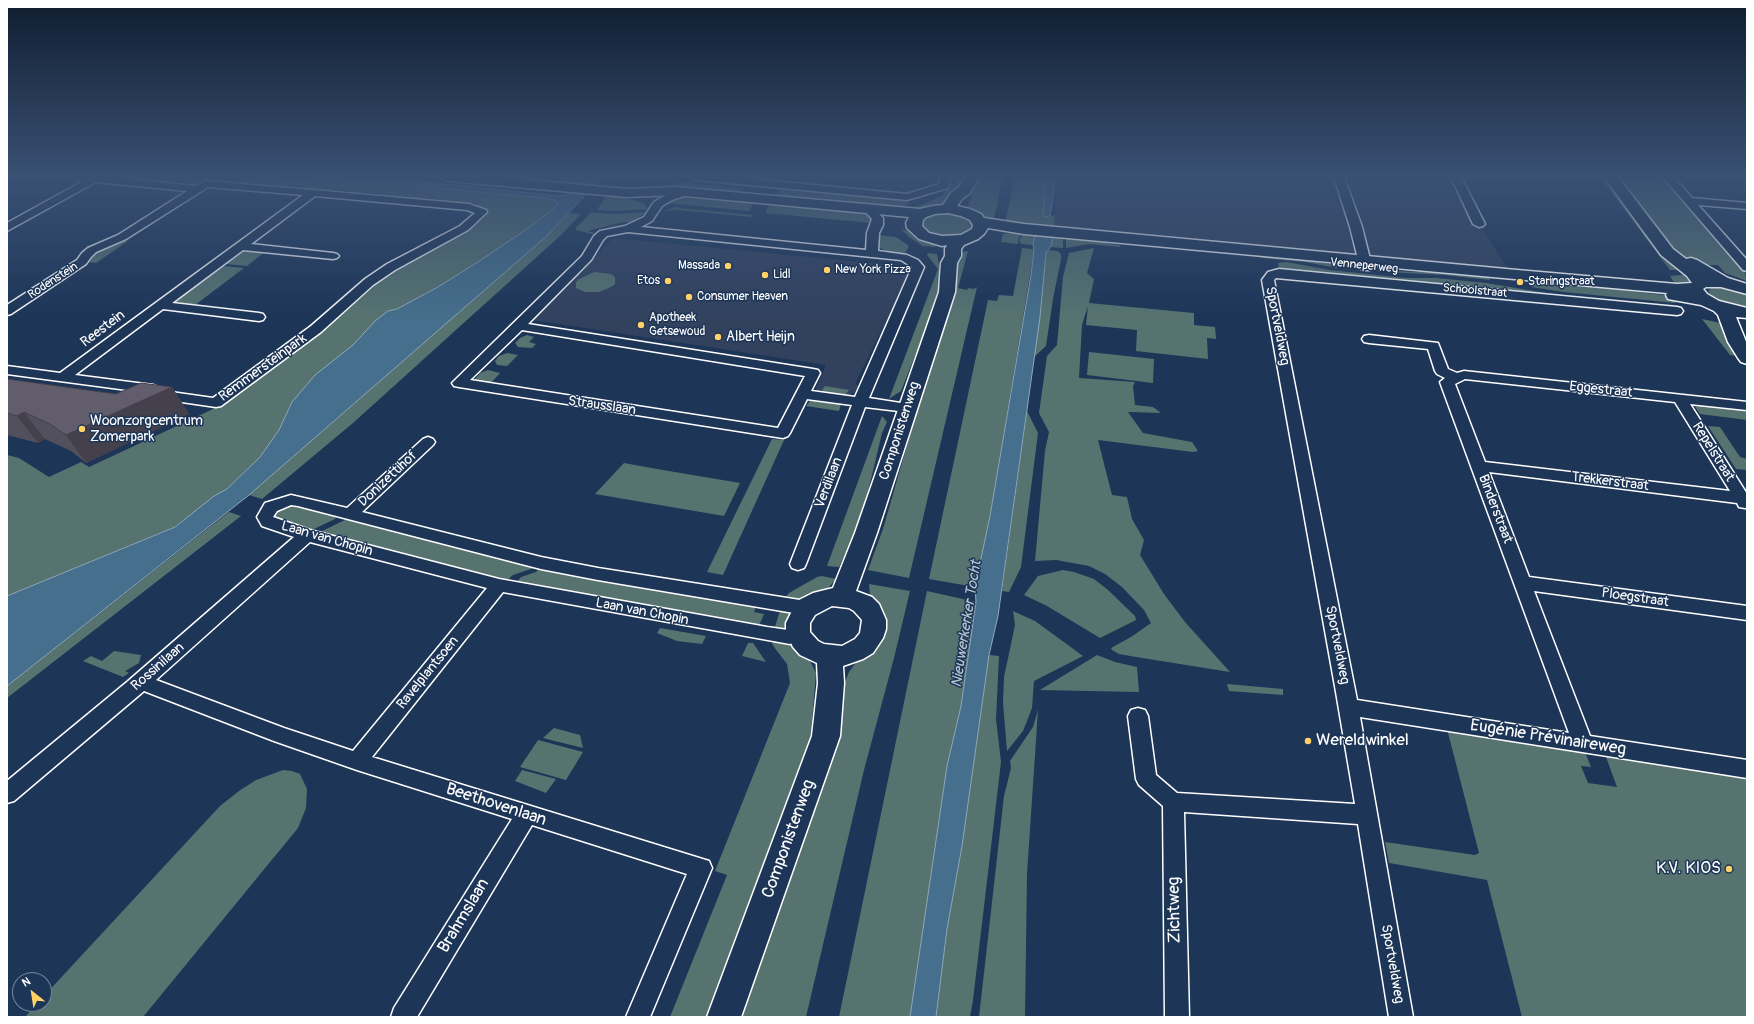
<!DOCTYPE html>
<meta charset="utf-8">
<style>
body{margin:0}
#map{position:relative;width:1754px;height:1024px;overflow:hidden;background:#1d3557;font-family:Pangolin,sans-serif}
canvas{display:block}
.frame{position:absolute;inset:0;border:8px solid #fff;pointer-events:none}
.north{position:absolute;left:12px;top:972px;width:40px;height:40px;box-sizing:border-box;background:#1d3557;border:1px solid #77869a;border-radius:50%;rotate:330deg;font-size:11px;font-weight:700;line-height:16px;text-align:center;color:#fff}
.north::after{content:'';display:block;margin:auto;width:14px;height:18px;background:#ffd166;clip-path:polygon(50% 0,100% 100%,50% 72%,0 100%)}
</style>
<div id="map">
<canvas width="1754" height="1024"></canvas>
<div class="frame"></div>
<div class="north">N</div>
</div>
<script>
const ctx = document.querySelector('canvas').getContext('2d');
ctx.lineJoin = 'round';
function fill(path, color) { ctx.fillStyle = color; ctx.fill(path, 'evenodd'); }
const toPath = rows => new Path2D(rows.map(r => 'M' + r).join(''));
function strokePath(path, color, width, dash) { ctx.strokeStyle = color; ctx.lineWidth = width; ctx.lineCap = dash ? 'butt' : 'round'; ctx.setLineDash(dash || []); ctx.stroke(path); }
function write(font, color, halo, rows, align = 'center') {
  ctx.font = font + ' Pangolin,sans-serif'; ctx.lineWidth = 3; ctx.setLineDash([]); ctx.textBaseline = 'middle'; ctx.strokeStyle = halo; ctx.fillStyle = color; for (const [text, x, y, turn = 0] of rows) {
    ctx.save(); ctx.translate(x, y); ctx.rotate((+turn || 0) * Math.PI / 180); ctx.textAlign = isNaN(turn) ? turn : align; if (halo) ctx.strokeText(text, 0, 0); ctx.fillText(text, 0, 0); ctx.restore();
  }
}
const built = toPath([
 [1057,177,1451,177,1469,209,1508,269,1095,230,1094,233,1054,229],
 [613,238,913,267,855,384,862,387,849,396,815,391,826,365,532,320]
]);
const green = toPath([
 [131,177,312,177,533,197,555,200,558,205,552,210,539,225,407,308,397,311,388,311,378,327,292,402,279,430,260,457,227,489,174,527,7,596,7,455,19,458,49,477,81,462,89,467,211,410,239,390,372,282,465,229,485,214,483,211,485,208,475,206,477,203,459,202,454,204,441,203,444,200,426,198,422,202,409,200,412,197,396,196,391,199,379,197,383,194,364,192,359,195,348,194,352,191,333,189,328,193,301,190,304,186,287,185,283,188,272,187,274,184,256,182,249,185,241,184,245,180,223,178,218,181,203,181,192,186,186,185,190,182,173,180,168,184,157,182,161,179,145,177,140,180,128,179],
 [565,177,587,177,578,186,556,184],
 [957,177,967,177,943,205,918,211,907,211,942,196,945,192,948,184,955,184],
 [978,177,1003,177,993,222,987,220,971,210,968,206],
 [1015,177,1046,177,1043,215,1045,217,1055,215,1054,229,1005,223],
 [1617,177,1664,177,1744,269,1747,281,1725,273,1718,265,1684,265],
 [1602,180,1608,181,1682,270,1670,270],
 [677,182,735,188,744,189,737,194,673,188],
 [780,190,899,200,902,198,909,203,895,211,776,199],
 [607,195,637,201,645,204,647,209,615,211,597,210],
 [684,195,755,201,749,211,667,203,672,200],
 [771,202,859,212,869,216,872,223,765,213],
 [675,207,680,208,753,215,752,217,678,210,663,211],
 [591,212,612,214,645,212,633,223,624,222,587,231,595,233,592,234,576,230,576,228],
 [950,212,965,216,970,220,972,224,971,228,961,235,945,237,929,233,921,226,922,219,934,213],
 [569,213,581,214,561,235,353,423,262,499,249,495,549,234],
 [901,229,910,231,929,241,936,247,923,246,909,237],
 [1022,232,1018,239,1018,244,1001,242,1003,234],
 [1024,232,1063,235,1063,248,1050,247,1053,236,1035,236,1033,245,1021,244,1019,240],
 [878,235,896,237,909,246,904,255,892,253,882,249,878,246],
 [1066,236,1108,242,1108,244,1120,245,1120,247,1089,244,1066,248],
 [120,241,128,241,96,263,87,262,91,260,93,253],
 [1022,248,1033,249,1034,251,990,516,975,587,929,579,988,300,997,301,999,295,1013,296],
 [1094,248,1087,273,1094,279,1089,303,1194,313,1194,325,1215,327,1216,339,1207,338,1208,359,1136,351,1137,330,1086,325,1088,306,1082,325,1079,378,1135,382,1133,386,1135,405,1153,407,1161,413,1128,412,1143,433,1192,442,1198,451,1193,452,1098,440,1112,495,1127,497,1132,519,1144,540,1140,555,1164,594,1185,622,1230,672,1136,657,1119,654,1112,650,1111,648,1131,637,1151,623,1144,610,1122,587,1105,574,1089,566,1056,560,1035,561,1045,451,1049,432,1039,413,1047,356,1057,345,1063,277,1069,253],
 [247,249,267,250,247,266,226,264],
 [1048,250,1058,251,1061,254,1061,259,1053,299,1046,346,1034,357,1046,253],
 [968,251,958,288,967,290,968,288,974,289,977,287,909,578,868,570,883,529,926,379,957,253],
 [928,253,937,254,942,282,940,293,901,391,889,399,938,269,927,255],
 [1260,254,1337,265,1337,268,1305,262,1261,258],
 [1286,262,1330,270,1405,278,1436,278,1486,283,1565,296,1280,270,1278,263],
 [223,266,244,268,195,305,174,302],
 [1377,270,1413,272,1444,271,1472,274,1489,277,1490,280,1445,275,1386,272,1379,272],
 [594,272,611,274,615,277,615,284,611,287,599,292,585,292,576,288,576,282,579,279],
 [1690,274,1691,281,1690,283,1676,286,1670,276],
 [1538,280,1671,296,1676,303,1564,292,1531,287,1529,282],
 [1722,287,1747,295,1747,307,1740,307,1719,302,1708,292,1711,288],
 [1702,319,1725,324,1739,356,1730,355],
 [527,335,534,337,529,342,536,344,532,348,518,347,515,343,520,338],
 [1089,352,1154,359,1153,383,1087,375],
 [507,353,518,355,507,366,497,365,495,361,499,356],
 [488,370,500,373,490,384,477,383,475,379,480,373],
 [825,386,849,390,845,395,825,393,822,390],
 [815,400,841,404,839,411,806,406,810,401],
 [1694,405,1747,410,1747,420,1700,414],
 [1027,411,1038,433,1021,567,1009,592,1002,591],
 [882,416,887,422,882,433,861,521,839,567,827,566],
 [1708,426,1720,427,1740,457,1747,459,1747,470,1736,469],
 [772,439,784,440,723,575,707,572],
 [624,463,657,469,740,483,724,516,595,494],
 [291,505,300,507,301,506,336,517,335,519,310,531,273,518,275,511],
 [229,512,241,516,7,698,7,686],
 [347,519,536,565,534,568,513,575,506,581,318,533],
 [541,566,757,604,754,612,764,614,758,628,515,584,521,577,536,572],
 [1063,570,1074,572,1094,579,1108,590,1135,616,1136,620,1100,638,1047,606,1024,595,1038,576],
 [822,576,836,579,829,587,814,594,794,600,785,598,789,593,817,577],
 [869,584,910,591,894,658,864,770,806,1017,742,1017,832,750,841,714,845,682,849,672,857,661,870,655,877,649,885,634,886,617,880,606,870,595],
 [927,591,976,602,961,706,947,766,910,1017,839,1017],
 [781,607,793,609,788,631,774,630],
 [1013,611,1035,621,1083,656,1034,681,1032,708,1023,731,1007,751,1003,702,1004,677,1015,625],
 [660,628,706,636,702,644,677,641,657,633],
 [770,639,792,643,809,659,816,673,811,733,807,750,714,1017,670,1017,727,875,715,871,790,683,787,664,774,647],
 [748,643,753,643,766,662,742,656],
 [114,651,141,655,139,663,125,671,129,673,123,677,83,661,91,656,102,661],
 [989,655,999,656,996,719,1001,762,973,1000,970,1017,936,1017,947,929,962,846],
 [1097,655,1115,662,1137,667,1139,692,1040,690],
 [1227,684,1283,689,1283,695,1229,691],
 [1038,710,1027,874,1025,1017,979,1017,1004,796,1011,768,1010,761,1033,727],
 [554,728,580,735,583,748,543,738],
 [1447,729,1585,752,1591,767,1581,766,1588,783,1617,787,1606,757,1747,778,1747,1017,1522,1017,1487,880,1389,863,1385,842,1475,855,1479,853],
 [538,740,583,752,566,780,520,767],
 [283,770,292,771,300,774,307,789,306,808,298,828,143,1017,25,1017,37,1004,44,1004,44,996,220,806,239,791,256,780],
 [522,770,556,779,546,793,515,781]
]);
const water = toPath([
 [312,177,374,177,560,196,573,193,587,177,602,177,549,234,249,495,7,686,7,596,175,527,214,496,227,489,260,457,279,430,292,402,315,375,353,345,375,321,388,311,397,309,438,287,478,262,533,225,558,205,555,200,533,197,312,177],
 [1046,177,1056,177,1050,216,1045,217,1043,216,1046,177],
 [1035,236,1053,236,1051,246,1046,253,1040,317,998,616,989,655,962,846,947,929,936,1017,910,1017,947,766,961,706,976,602,975,587,990,516,1031,275,1034,251,1033,244,1035,236]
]);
const street = toPath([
 [72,177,110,177,196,186,206,181,313,190,469,204,486,210,487,212,468,230,395,270,373,285,321,332,221,406,216,407,168,400,150,393,7,374,7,366,60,373,303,195,208,187,126,239,96,252,91,257,86,264,11,314,7,315,7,305,77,260,82,253,88,248,118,235,187,191,96,182,7,231,7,223,83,181,73,179,72,177],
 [315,196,467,210,475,213,460,226,387,264,365,279,311,326,213,398,171,392,153,385,75,375,163,309,259,321,263,320,265,317,263,314,259,313,172,303,243,250,333,259,337,258,339,256,337,254,333,253,251,244,315,196],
 [692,177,731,177,907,194,939,184,941,177,951,177,948,188,907,200,697,180,692,177],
 [1334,177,1344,177,1362,227,1372,267,1370,270,1362,270,1360,267,1350,227,1334,177],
 [1451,177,1461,177,1485,224,1483,226,1479,227,1473,224,1451,177],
 [1663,177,1674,177,1692,198,1747,203,1747,209,1698,205,1747,260,1747,271,1743,270,1663,177],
 [686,189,690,190,691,192,690,194,672,200,662,206,652,221,641,227,866,250,867,233,872,219,863,209,868,206,872,207,883,218,883,225,879,233,878,251,907,255,918,260,924,267,869,398,907,404,912,405,914,408,912,411,907,412,865,407,806,564,804,568,798,570,792,568,790,564,852,405,807,399,790,433,788,436,783,438,459,387,454,386,452,383,582,256,594,236,600,231,625,226,644,217,654,202,664,196,686,189],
 [628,232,901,260,912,267,855,397,811,391,820,373,818,370,813,369,528,324,591,260,603,240,607,236,628,232],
 [522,330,805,376,778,428,470,380,522,330],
 [1279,269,1677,307,1681,308,1683,311,1681,314,1677,315,1276,278,1274,280,1357,700,1569,733,1440,382,1445,378,1437,374,1435,371,1428,349,1369,343,1364,342,1362,339,1364,336,1369,335,1438,343,1448,369,1457,373,1464,371,1747,402,1747,410,1690,404,1747,494,1747,508,1745,508,1739,507,1737,503,1489,472,1529,577,1747,606,1747,620,1534,591,1590,736,1747,760,1747,778,1360,717,1413,1017,1389,1017,1358,824,1184,812,1189,1017,1165,1017,1163,806,1139,785,1136,779,1128,716,1131,710,1138,708,1145,710,1148,716,1156,775,1177,793,1355,804,1336,692,1262,280,1268,272,1279,269],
 [1465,379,1675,402,1730,491,1485,462,1455,384,1465,379],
 [428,437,433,439,435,442,433,445,362,512,541,557,598,568,806,601,812,603,815,608,812,613,806,615,598,580,541,569,298,506,291,505,277,511,273,517,310,530,499,579,767,627,788,630,798,625,804,627,807,632,804,637,790,644,503,592,372,757,709,861,712,868,650,1017,626,1017,687,874,532,825,417,1017,391,1017,394,1008,512,819,357,770,274,741,144,691,14,801,7,803,7,781,127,682,294,537,262,526,257,517,265,503,291,495,347,508,423,439,428,437],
 [310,542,487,588,353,751,284,728,156,680,310,542]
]);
const secondary = toPath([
 [441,177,497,177,627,189,675,187,920,209,933,206,943,205,951,193,959,187,965,177,979,177,970,193,962,199,957,206,970,209,981,214,984,218,1024,224,1517,270,1677,284,1692,283,1687,276,1661,255,1604,177,1618,177,1673,249,1686,259,1691,258,1697,260,1728,278,1747,284,1747,294,1721,287,1706,287,1703,289,1707,294,1719,301,1747,308,1747,318,1736,317,1747,344,1747,364,1741,362,1738,358,1728,342,1718,315,1714,311,1701,305,1668,299,1666,295,1667,293,1024,234,988,228,984,234,978,239,964,245,961,249,961,256,957,263,955,292,877,533,856,591,872,597,879,604,886,620,886,629,883,638,873,653,863,659,843,666,844,683,840,736,741,1017,707,1017,812,736,818,683,817,663,800,655,793,647,786,632,786,623,797,601,813,593,833,588,855,533,939,292,941,263,945,256,945,249,947,245,942,246,919,239,907,228,906,223,909,217,675,195,627,197,448,181,443,180,441,177],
 [948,213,961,216,970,220,973,225,972,229,961,235,942,236,929,233,922,226,923,220,926,217,935,214,948,213],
 [832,606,849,608,854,611,862,620,860,633,855,639,842,646,824,644,818,641,810,632,810,623,815,615,832,606]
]);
const wall = toPath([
 [7,379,116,394,172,387,189,414,86,463,71,451,45,439,38,443,7,435]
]);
const shadedWall = toPath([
 [172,387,189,414,86,463,66,435],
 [24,412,45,439,38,443,17,416]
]);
const building = toPath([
 [7,379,116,394,141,383,172,387,66,435,50,424,24,412,17,416,7,413,7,379]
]);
const markers = [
 [728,266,4,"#ffd166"],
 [827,270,4,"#ffd166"],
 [765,275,4,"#ffd166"],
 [668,281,4,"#ffd166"],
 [1520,282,4,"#ffd166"],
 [689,297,4,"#ffd166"],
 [641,325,4,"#ffd166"],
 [718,337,4,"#ffd166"],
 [82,429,4,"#ffd166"],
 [1308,741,4,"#ffd166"],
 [1729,869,4,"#ffd166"]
];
const farPoinames = [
 ["Massada",720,266,"right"],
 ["New York Pizza",835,270],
 ["Lidl",773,275],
 ["Etos",660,281,"right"],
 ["Staringstraat",1528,282],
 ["Consumer Heaven",697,297],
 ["Apotheek",649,318],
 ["Getsewoud",649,332]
];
const farStreetnames = [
 ["Venneperweg",1364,266,6],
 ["Rodenstein",53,281,-33],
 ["Schoolstraat",1475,291,5]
];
const streetNames = [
 ["Sportveldweg",1277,326,79],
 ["Reestein",103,329,-37],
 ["Remmersteinpark",263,368,-36],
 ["Eggestraat",1601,390,6],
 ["Strausslaan",602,406,8],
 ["Componistenweg",900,431,-72],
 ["Repelstraat",1713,452,58],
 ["Donizettihof",388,479,-43],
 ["Trekkerstraat",1610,482,7],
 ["Verdilaan",829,483,-69],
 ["Binderstraat",1495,509,69],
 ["Laan van Chopin",327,539,16],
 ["Ploegstraat",1635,598,8],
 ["Laan van Chopin",642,612,11],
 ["Sportveldweg",1337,645,79],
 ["Rossinilaan",158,667,-41],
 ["Ravelplantsoen",428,673,-51],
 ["Sportveldweg",1392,964,80]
];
const poiNames = [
 ["Albert Heijn",726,337],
 ["Woonzorgcentrum",90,421],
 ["Zomerpark",90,437]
];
const waterNames = [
 ["Nieuwerkerker Tocht",967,624,-81]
];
const nearStreetnames = [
 ["Eugénie Prévinaireweg",1548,738,9],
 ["Beethovenlaan",496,805,18],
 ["Componistenweg",789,839,-70],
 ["Zichtweg",1175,910,-91],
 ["Brahmslaan",464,916,-59]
];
const nearPoinames = [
 ["Wereldwinkel",1316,741],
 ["K.V. KIOS",1721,869,"right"]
];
fill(built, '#31415e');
fill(green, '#577370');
fill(water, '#456f8c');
strokePath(water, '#8fa9ba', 1);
strokePath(street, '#fff', 3);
strokePath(secondary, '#fff', 3);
fill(street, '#1d3557');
fill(secondary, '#1d3557');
fill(wall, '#53505e');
fill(shadedWall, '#44414c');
fill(building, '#615d6d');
strokePath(building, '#44414c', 1);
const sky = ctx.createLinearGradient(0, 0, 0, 321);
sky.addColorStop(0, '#101d30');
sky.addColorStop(0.55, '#3a5174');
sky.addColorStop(1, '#3a517400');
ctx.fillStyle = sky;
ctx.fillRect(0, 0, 1754, 321);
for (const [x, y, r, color] of markers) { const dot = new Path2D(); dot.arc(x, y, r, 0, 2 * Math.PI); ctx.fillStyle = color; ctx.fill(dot); strokePath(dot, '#1d3557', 1.5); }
write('12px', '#fff', '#1d3557', farPoinames, 'left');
write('12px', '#fff', '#1d3557', farStreetnames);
write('14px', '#fff', '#1d3557', streetNames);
write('14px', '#fff', '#1d3557', poiNames, 'left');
write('italic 15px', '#b5c5d1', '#1d3557', waterNames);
write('17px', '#fff', '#1d3557', nearStreetnames);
write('17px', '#fff', '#1d3557', nearPoinames, 'left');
</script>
